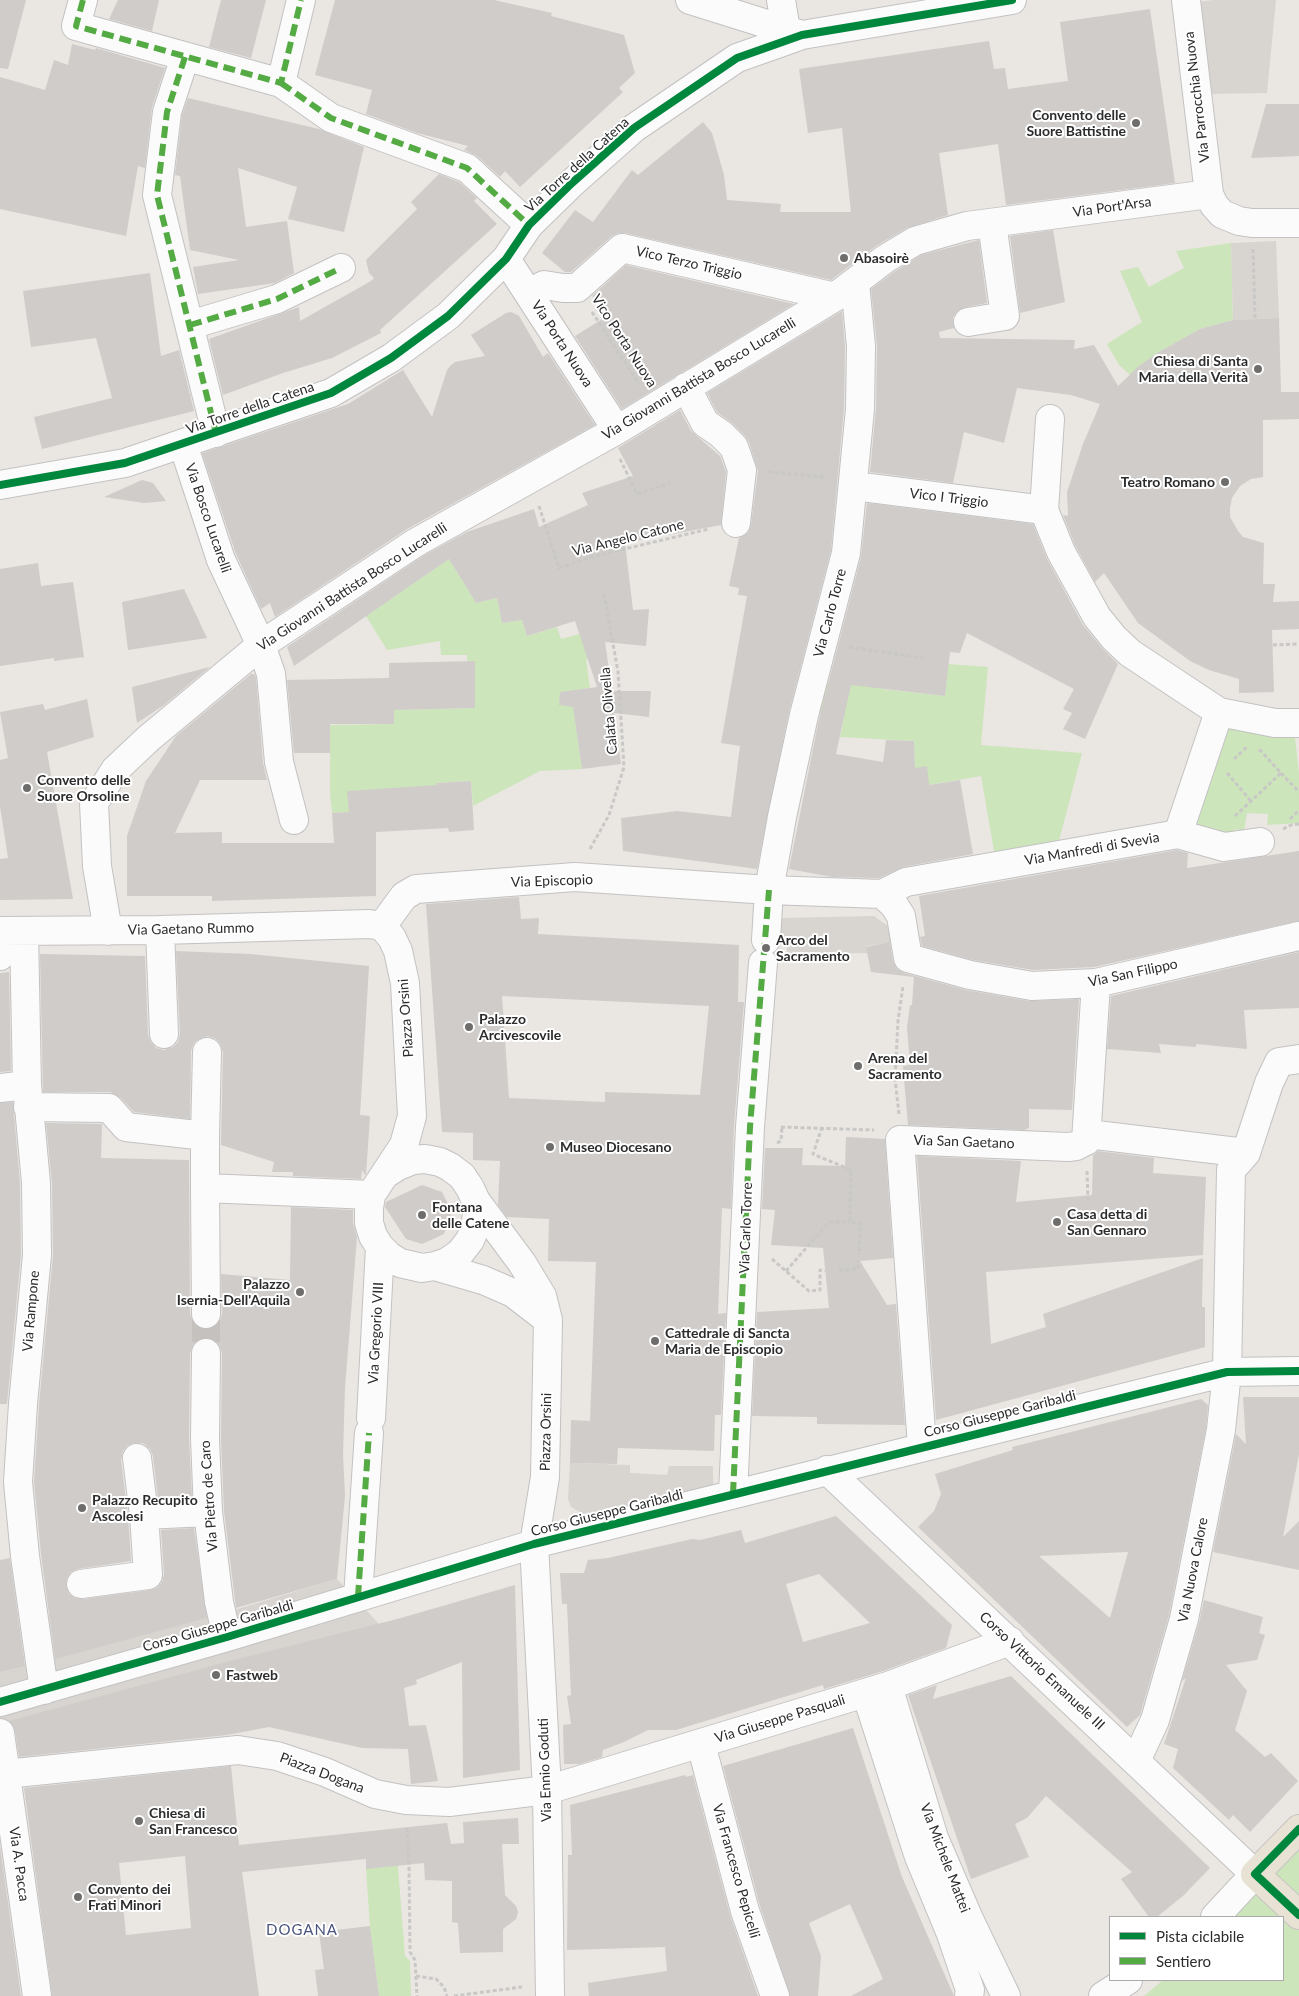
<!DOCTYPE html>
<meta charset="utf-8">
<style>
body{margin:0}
#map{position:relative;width:1299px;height:1996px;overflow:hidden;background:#eae6e2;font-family:Lato,sans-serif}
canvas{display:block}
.legend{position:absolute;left:1109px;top:1916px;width:175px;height:65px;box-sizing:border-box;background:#fff;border:1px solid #ababab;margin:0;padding:6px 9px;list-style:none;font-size:15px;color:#2c2c2c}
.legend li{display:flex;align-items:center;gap:10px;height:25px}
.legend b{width:25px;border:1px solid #ababab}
</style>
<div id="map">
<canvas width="1299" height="1996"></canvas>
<ul class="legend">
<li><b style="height:6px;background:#00873e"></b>Pista ciclabile</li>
<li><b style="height:6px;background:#54ab44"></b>Sentiero</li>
</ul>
</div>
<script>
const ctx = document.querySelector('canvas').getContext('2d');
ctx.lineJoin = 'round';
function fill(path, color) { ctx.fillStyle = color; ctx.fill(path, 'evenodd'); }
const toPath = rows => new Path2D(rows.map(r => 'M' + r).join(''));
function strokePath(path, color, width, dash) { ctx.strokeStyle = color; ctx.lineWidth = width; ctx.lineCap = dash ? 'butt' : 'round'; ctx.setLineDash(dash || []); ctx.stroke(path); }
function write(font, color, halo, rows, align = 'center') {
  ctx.font = font + ' Lato,sans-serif'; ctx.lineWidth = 4; ctx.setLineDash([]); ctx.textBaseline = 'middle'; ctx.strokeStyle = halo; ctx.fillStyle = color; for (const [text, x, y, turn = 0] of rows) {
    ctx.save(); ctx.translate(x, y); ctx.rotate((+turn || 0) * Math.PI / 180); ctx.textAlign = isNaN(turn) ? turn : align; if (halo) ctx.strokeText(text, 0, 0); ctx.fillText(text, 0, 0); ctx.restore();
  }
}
const green = toPath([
 [1231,243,1233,320,1200,329,1157,353,1130,375,1119,365,1107,344,1142,322,1120,271,1138,267,1149,287,1184,268,1176,251],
 [449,559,476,603,497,598,502,623,522,620,527,636,557,627,561,639,602,628,607,656,586,659,590,688,571,691,582,769,540,771,473,806,471,781,437,783,438,807,332,813,330,794,330,725,394,724,394,710,475,708,475,661,467,661,467,655,441,655,440,641,387,650,366,616],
 [853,654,882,689,945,696,948,664,988,667,981,745,1082,753,1059,841,995,857,981,776,929,785,915,768,914,741,840,737,844,718,810,711,823,683,845,688],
 [1233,723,1261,735,1295,737,1299,774,1299,823,1267,825,1268,814,1247,813,1244,831,1235,829,1232,839,1191,830,1223,726],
 [1299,1843,1299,1996,1144,1996,1163,1980,1283,1980,1283,1917,1212,1917],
 [397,1855,405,1956,410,1961,411,1996,379,1996,370,1926,366,1869]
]);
const plaza = toPath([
 [1213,0,1276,0,1267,93,1205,94,1198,2],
 [1276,241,1279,318,1233,320,1231,243],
 [874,916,888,926,891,942,867,946,868,953,787,954,787,944,779,943,782,918],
 [570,1463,630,1465,630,1473,667,1475,669,1466,713,1466,713,1486,598,1516,587,1516,571,1507,568,1499],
 [337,1579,379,1624,0,1724,0,1672,214,1616]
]);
const building = toPath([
 [0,0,26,0,8,69,0,68],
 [118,0,159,0,152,31,109,19],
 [221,0,266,0,251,58,209,47],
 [335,0,494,0,552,13,551,16,624,35,635,73,619,88,623,92,520,187,505,171,500,177,477,156,464,150,468,146,417,133,366,114,372,90,315,75],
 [1150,9,1175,183,1006,205,998,144,939,153,948,215,907,228,876,246,831,280,625,233,618,233,612,236,571,272,565,272,542,253,575,210,593,222,632,170,638,175,703,122,712,133,724,175,727,200,781,204,780,212,851,212,842,128,808,133,799,69,989,41,994,69,1005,68,1008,89,1068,81,1060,22],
 [72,44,95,50,96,48,165,68,152,107,145,168,138,166,126,236,0,209,0,77,45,90,54,60,68,65],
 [188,98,319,129,364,147,344,232,288,219,297,187,238,168,246,227,287,221,294,273,275,283,198,294,193,267,239,260,190,250,180,176,175,175,182,115],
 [1266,104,1299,104,1299,156,1251,158],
 [439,174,459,182,477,198,474,201,497,224,380,330,381,333,332,358,283,373,223,395,209,339,299,307,300,321,371,281,374,278,369,273,366,260,417,209,411,202],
 [1053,230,1065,302,1020,313,1010,236],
 [979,240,987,303,966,307,959,310,953,317,954,328,939,332,940,338,1075,340,1074,349,1094,345,1118,386,1139,366,1157,353,1200,329,1233,320,1279,318,1281,392,1299,392,1299,419,1263,420,1263,477,1251,479,1240,486,1232,498,1230,508,1230,517,1238,531,1243,537,1264,543,1263,584,1275,584,1273,602,1299,601,1299,629,1272,630,1274,692,1239,693,1239,679,1209,670,1190,661,1138,623,1104,573,1095,582,1075,545,1063,515,1068,516,1067,492,1083,444,1100,404,1071,395,1017,388,1004,443,964,432,953,483,870,472,876,409,877,346,871,289,894,272,921,255],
 [626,265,794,304,622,409,575,336,612,313,592,296],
 [150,273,161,356,179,350,194,411,42,449,34,417,112,398,96,338,31,347,23,291],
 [842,311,845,347,844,408,831,550,789,712,757,869,623,851,621,818,677,811,731,817,740,746,721,743,747,596,738,595,739,588,729,586,739,538,748,533,751,525,758,471,749,442,745,436,732,423,717,412,707,393],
 [511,312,519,316,543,357,548,353,595,425,407,529,275,617,270,603,261,609,236,554,202,453,348,404,403,370,432,417,447,370,450,366,455,362,485,356,471,335,506,313],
 [680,410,691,431,720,456,726,472,721,525,625,543,633,610,649,609,646,646,605,642,612,691,651,691,649,717,614,713,621,764,582,769,573,707,559,705,560,692,597,687,575,621,527,636,522,620,502,623,497,598,476,603,449,559,294,666,287,647,423,556,467,532,534,509,539,527,588,505,582,493,633,476,618,448],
 [142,480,153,483,166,501,144,503,104,497],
 [867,503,1033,524,1047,559,1083,625,1102,648,1118,664,1085,739,1063,729,1072,713,1063,709,1074,689,967,633,960,653,950,652,945,696,851,685,836,754,883,762,886,740,914,741,915,768,927,766,929,785,960,780,973,854,903,867,879,878,832,877,789,869,819,719,861,557],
 [38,563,41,586,73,582,84,657,54,661,54,658,0,666,0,569],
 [184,589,207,638,128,650,122,602],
 [475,661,475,708,394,710,394,724,330,724,330,753,294,753,287,680,389,678,389,663],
 [210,667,164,705,137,723,132,687],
 [251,674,254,674,256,677,263,763,267,780,200,780,175,833,222,832,222,843,334,843,332,813,349,812,347,791,437,785,437,783,471,781,474,830,449,832,448,828,376,832,376,896,212,901,212,896,127,896,127,836,146,781,176,736],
 [87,699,94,737,47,752,73,899,0,900,0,859,8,858,0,806,0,760,8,758,0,712,43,704,45,710],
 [1177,850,1188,853,1187,868,1299,851,1299,921,1094,967,1033,970,973,960,922,946,920,937,925,936,919,896],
 [519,897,521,919,539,918,538,934,739,945,738,1002,744,1002,734,1126,731,1209,722,1208,718,1314,726,1313,721,1415,715,1415,714,1451,618,1448,617,1464,570,1463,571,1420,590,1421,596,1262,548,1261,549,1219,507,1217,498,1205,500,1161,473,1160,473,1133,442,1132,426,904],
 [502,996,709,1006,700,1095,605,1092,605,1102,509,1098],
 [890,942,893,961,897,969,904,973,966,990,1029,1001,1079,999,1072,1110,1029,1109,1029,1128,1024,1130,908,1125,903,1066,910,1065,907,1027,910,1005,912,1005,914,977,871,972,866,947],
 [176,951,250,954,369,966,360,1115,370,1116,366,1174,365,1175,362,1170,361,1179,293,1176,293,1172,272,1172,274,1162,221,1145,223,1052,220,1044,216,1039,208,1036,199,1039,194,1043,191,1051,190,1119,134,1112,120,1097,110,1092,43,1092,40,954,145,956,148,1035,151,1042,156,1048,164,1050,173,1047,178,1042,180,1034],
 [1299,952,1299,1008,1244,1010,1247,1049,1196,1044,1196,1047,1159,1044,1161,1053,1107,1049,1111,996],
 [9,972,11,1071,0,1072,0,973],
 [13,1102,20,1184,21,1254,7,1404,0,1404,0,1103],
 [46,1123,102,1124,101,1158,189,1160,190,1314,193,1322,199,1328,207,1330,213,1328,220,1321,222,1314,221,1274,290,1280,291,1207,353,1210,353,1223,357,1237,345,1388,343,1455,345,1496,337,1579,236,1608,224,1511,221,1439,222,1353,219,1345,214,1339,206,1337,199,1339,193,1345,190,1353,189,1439,192,1497,158,1499,153,1456,150,1449,143,1443,135,1443,128,1445,123,1451,121,1460,128,1516,131,1561,78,1569,71,1572,67,1578,66,1586,69,1594,75,1598,83,1599,150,1590,157,1588,162,1582,164,1574,161,1530,194,1528,207,1618,55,1659,41,1554,34,1482,39,1405,53,1255,52,1183],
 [846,1137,885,1139,893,1258,860,1261,887,1305,896,1304,905,1425,817,1424,817,1417,752,1416,757,1312,829,1308,823,1248,771,1245,775,1210,762,1209,765,1148,803,1148,802,1165,845,1166],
 [1098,1151,1154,1158,1153,1173,1206,1177,1203,1255,986,1272,991,1344,1046,1327,1043,1314,1203,1258,1202,1307,1205,1307,1205,1347,936,1420,917,1156,1021,1161,1016,1202,1092,1195,1093,1155],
 [422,1185,442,1192,452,1212,444,1234,422,1244,406,1239,385,1207,386,1202],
 [1243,1397,1299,1397,1299,1454,1283,1537,1299,1521,1299,1570,1213,1552,1236,1434,1246,1444],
 [1201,1399,1208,1405,1206,1428,1169,1615,1140,1715,1127,1727,918,1527,934,1511,941,1494,935,1474,1013,1450,1012,1447],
 [1128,1552,1110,1618,1039,1556],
 [836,1516,952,1625,946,1648,883,1671,824,1689,823,1685,676,1730,648,1730,624,1742,603,1750,602,1757,580,1764,564,1764,563,1725,571,1724,567,1696,571,1695,567,1604,562,1604,560,1573,584,1573,588,1560,608,1558,692,1539,700,1540,741,1530,745,1543],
 [819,1574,870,1623,803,1642,786,1584],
 [10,1558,25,1666,0,1672,0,1560],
 [515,1585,520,1770,463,1778,462,1662,416,1680,417,1684,404,1688,409,1726,426,1725,438,1781,411,1784,408,1749,362,1748,269,1727,227,1735,19,1757,15,1731,9,1721,230,1661,401,1618],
 [1204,1600,1263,1617,1259,1633,1265,1635,1257,1660,1226,1665,1247,1691,1235,1730,1265,1757,1271,1753,1298,1781,1250,1832,1233,1815,1229,1820,1173,1768,1178,1749,1164,1744,1186,1678,1182,1681,1199,1623],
 [1011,1676,1210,1868,1184,1895,1157,1917,1149,1917,1121,1879,1132,1872,1046,1796,1027,1818,1015,1824,1029,1857,971,1879,908,1695,937,1685,933,1699],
 [853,1728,902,1877,954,1996,851,1996,883,1979,850,1904,809,1923,821,1956,818,1996,790,1996,760,1906,723,1766],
 [231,1766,239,1845,447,1823,451,1844,464,1843,463,1822,518,1818,519,1844,502,1844,505,1895,516,1906,518,1912,516,1919,503,1929,503,1952,460,1953,458,1923,452,1922,452,1881,425,1880,424,1863,366,1869,366,1859,242,1872,259,1996,52,1996,24,1788],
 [185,1856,191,1928,126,1935,119,1863],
 [685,1775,686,1777,693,1775,730,1915,758,1996,589,1996,588,1983,667,1971,665,1947,567,1950,568,1855,572,1855,570,1805],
 [0,1845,21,1996,0,1996],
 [370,1926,379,1996,318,1996,315,1970,324,1969,319,1932]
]);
const minorTunnel = toPath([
 [206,1314,206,1353]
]);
const path = toPath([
 [1253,249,1255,319],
 [592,312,639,384],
 [620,459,637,494,670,483],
 [768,472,827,477],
 [539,506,559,568,595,556,709,529],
 [1273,645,1299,644],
 [849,647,923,658],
 [1234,759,1248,746],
 [1227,773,1251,801],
 [1281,773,1299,792],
 [1235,816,1281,773,1259,749],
 [1290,819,1299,810],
 [1283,829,1291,825,1299,824],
 [590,849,609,815,624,767,618,672,604,593],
 [899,1114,895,1079,898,1021,903,986],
 [781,1127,874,1130],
 [822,1127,813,1154,851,1170,850,1222,860,1223,859,1255],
 [777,1143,781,1141,782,1127],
 [1087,1171,1088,1200],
 [1066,1235,1076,1233],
 [772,1259,809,1291,820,1290,820,1270,825,1271],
 [839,1270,858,1269,858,1261],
 [786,1271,829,1222,850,1222],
 [407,1828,409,1867,410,1952,415,1960,417,1996],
 [416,1976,436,1979,444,1987,447,1996],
 [454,1996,522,1987]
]);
const minor = toPath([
 [83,0,76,26,281,83,301,0],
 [690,0,802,35],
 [781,0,786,30],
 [1186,0,1209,194,1214,205,1222,214,1239,221,1252,223,1299,223],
 [185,57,167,112,157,195,216,433],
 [281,83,331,118,467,168,529,225],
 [506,259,617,430],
 [529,293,544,285,563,288,577,288,622,248,835,297],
 [968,322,1005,316,992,223],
 [190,325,277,299,341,268],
 [686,387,705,423,721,434,734,447,742,470,736,523],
 [1050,419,1044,510,1061,552,1097,617,1114,638,1130,653,1219,712,1275,723,1299,723],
 [183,444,221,560,261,645,271,674,279,762,294,820],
 [0,485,125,463,331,393,391,358,448,316,506,259,529,225,572,183,634,128,737,58,802,35,1012,0],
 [854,486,1044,510],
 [1178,834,1224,847,1260,842],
 [882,894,906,882,1178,834,1219,712],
 [382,926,404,896,416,889,575,877,769,890,882,894,894,905,901,916,908,958,970,975,1032,986,1096,983,1299,936],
 [382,926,392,938,398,951,405,983,412,1116,404,1145,371,1195,369,1208,369,1223,373,1236,380,1247,389,1256,400,1263,422,1268,435,1266,447,1262,460,1253,470,1240,475,1228,477,1214,476,1201,470,1188,462,1176,450,1167,440,1162,425,1159,413,1160,398,1166,387,1173],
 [160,930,164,1034],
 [0,931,160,930,369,924,382,926],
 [24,931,27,1085,36,1183,37,1255,23,1404,18,1482,25,1556,44,1690],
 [108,931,97,866,94,803,115,770,149,738,261,645,415,543,617,430,835,297,885,259,915,241,967,226,1209,194],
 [766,940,769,890,782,817,804,715,846,553,860,409,861,346,855,283],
 [0,956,24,931],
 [0,1088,27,1085],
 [28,1107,109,1108,126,1127,205,1136,205,1188,371,1195],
 [1088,1134,1246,1153],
 [205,1136,207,1052],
 [205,1188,206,1314],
 [476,1201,522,1263,542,1296,548,1320,545,1477,534,1544,547,1790,550,1996],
 [435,1266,483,1280,513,1293,548,1320],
 [206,1353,205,1439,208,1512,219,1602,227,1637],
 [371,1418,380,1247],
 [922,1446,900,1140,1068,1147,1076,1146,1086,1141,1096,983],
 [827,1470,1255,1874,1215,1917],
 [733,1494,750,1127,763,963],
 [144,1515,208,1512],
 [81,1584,148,1575,144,1515,137,1458],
 [358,1597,369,1433],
 [888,1686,934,1838,969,1919,1006,1996],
 [866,1693,919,1857,951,1934,970,1990,969,1996],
 [0,1702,227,1637,534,1544,1227,1372,1299,1371],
 [0,1733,37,1996],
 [701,1744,745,1911,775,1996],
 [1136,1761,1155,1720,1184,1619,1221,1430,1227,1372,1231,1170,1246,1153,1269,1083,1279,1062,1299,1059],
 [6,1774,238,1750,277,1756,325,1772,375,1794,406,1800,449,1802,547,1790,888,1686,1010,1641],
 [1103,1996,1128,1980]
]);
const major = toPath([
 [1299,1829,1255,1874,1299,1915]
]);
const quiet = toPath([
 [83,0,76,26,281,83,301,0],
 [185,57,167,112,157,195,216,433],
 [281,83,331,118,467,168,529,225],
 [190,325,277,299,341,268],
 [733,1494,750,1127,769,890],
 [358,1597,369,1433]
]);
const cycleway = toPath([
 [0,485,125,463,331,393,391,358,448,316,506,259,529,225,572,183,634,128,737,58,802,35,1012,0],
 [0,1702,227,1637,534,1544,1227,1372,1299,1371],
 [1299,1829,1255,1874,1299,1915]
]);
const markers = [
 [1136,123,5,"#6e6d6c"],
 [844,258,5,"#6e6d6c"],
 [1258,369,5,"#6e6d6c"],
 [1225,482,5,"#6e6d6c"],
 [27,788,5,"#6e6d6c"],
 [766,948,5,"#6e6d6c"],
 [469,1027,5,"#6e6d6c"],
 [858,1066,5,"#6e6d6c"],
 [550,1147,5,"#6e6d6c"],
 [422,1215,5,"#6e6d6c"],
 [1057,1222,5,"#6e6d6c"],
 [300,1292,5,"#6e6d6c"],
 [655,1341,5,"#6e6d6c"],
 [82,1508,5,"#6e6d6c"],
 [216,1675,5,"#6e6d6c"],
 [139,1821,5,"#6e6d6c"],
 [78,1897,5,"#6e6d6c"]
];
const streetNames = [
 ["Via Parrocchia Nuova",1197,97,-97],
 ["Via Torre della Catena",577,165,-42],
 ["Via Port'Arsa",1112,207,-8],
 ["Vico Terzo Triggio",689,263,13],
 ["Vico Porta Nuova",624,341,57],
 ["Via Porta Nuova",562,344,57],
 ["Via Giovanni Battista Bosco Lucarelli",699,379,-31],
 ["Via Torre della Catena",250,408,-19],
 ["Vico I Triggio",949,498,7],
 ["Via Bosco Lucarelli",208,518,71],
 ["Via Angelo Catone",628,538,-14],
 ["Via Giovanni Battista Bosco Lucarelli",352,587,-33],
 ["Via Carlo Torre",830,613,-75],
 ["Calata Olivella",609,711,-95],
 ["Via Manfredi di Svevia",1092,849,-10],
 ["Via Episcopio",552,881,-2],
 ["Via Gaetano Rummo",191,929,-1],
 ["Via San Filippo",1133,973,-12],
 ["Piazza Orsini",406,1018,-94],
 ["Via San Gaetano",964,1142,2],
 ["Via Carlo Torre",746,1228,-88],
 ["Via Rampone",31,1311,-85],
 ["Via Gregorio VIII",376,1333,-87],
 ["Corso Giuseppe Garibaldi",1000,1414,-14],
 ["Piazza Orsini",546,1432,-89],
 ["Via Pietro de Caro",209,1496,-94],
 ["Corso Giuseppe Garibaldi",607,1513,-14],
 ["Via Nuova Calore",1193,1570,-79],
 ["Corso Giuseppe Garibaldi",218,1626,-16],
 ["Corso Vittorio Emanuele III",1042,1671,43],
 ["Via Giuseppe Pasquali",780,1719,-17],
 ["Via Ennio Goduti",545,1770,-92],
 ["Piazza Dogana",322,1773,21],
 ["Via Michele Mattei",945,1858,69],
 ["Via A. Pacca",19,1864,82],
 ["Via Francesco Pepicelli",736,1871,74]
];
const poiNames = [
 ["Convento delle",1126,115,"right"],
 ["Suore Battistine",1126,131,"right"],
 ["Abasoirè",854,258],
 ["Chiesa di Santa",1248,361,"right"],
 ["Maria della Verità",1248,377,"right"],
 ["Teatro Romano",1215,482,"right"],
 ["Convento delle",37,780],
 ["Suore Orsoline",37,796],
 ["Arco del",776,940],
 ["Sacramento",776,956],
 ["Palazzo",479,1019],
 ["Arcivescovile",479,1035],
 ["Arena del",868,1058],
 ["Sacramento",868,1074],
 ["Museo Diocesano",560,1147],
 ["Fontana",432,1207],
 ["delle Catene",432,1223],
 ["Casa detta di",1067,1214],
 ["San Gennaro",1067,1230],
 ["Palazzo",290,1284,"right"],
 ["Isernia-Dell'Aquila",290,1300,"right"],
 ["Cattedrale di Sancta",665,1333],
 ["Maria de Episcopio",665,1349],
 ["Palazzo Recupito",92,1500],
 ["Ascolesi",92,1516],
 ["Fastweb",226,1675],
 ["Chiesa di",149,1813],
 ["San Francesco",149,1829],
 ["Convento dei",88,1889],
 ["Frati Minori",88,1905]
];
const neighbourhoodNames = [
 ["DOGANA",302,1930]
];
fill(green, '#cde5bb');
fill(plaza, '#d8d4d0');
fill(building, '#cfccc9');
strokePath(minorTunnel, '#c4c1be', 28, [28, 14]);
strokePath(minor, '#c3c2c3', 30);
strokePath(major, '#c6c4c2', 30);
strokePath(path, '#c8c8c7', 3, [4, 2.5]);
strokePath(minor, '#fcfbfb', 28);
strokePath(major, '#e7e2d4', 28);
strokePath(quiet, '#54ab44', 6, [12, 6]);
strokePath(cycleway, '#00873e', 8);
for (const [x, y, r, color] of markers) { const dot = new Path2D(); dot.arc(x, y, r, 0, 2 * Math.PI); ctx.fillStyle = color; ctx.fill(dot); strokePath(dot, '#fff', 2); }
write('14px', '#2c2c2c', '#fff', streetNames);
write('bold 14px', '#2c2c2c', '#fff', poiNames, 'left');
ctx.letterSpacing = '1px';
write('15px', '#4c567d', '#fff', neighbourhoodNames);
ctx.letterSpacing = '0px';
</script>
